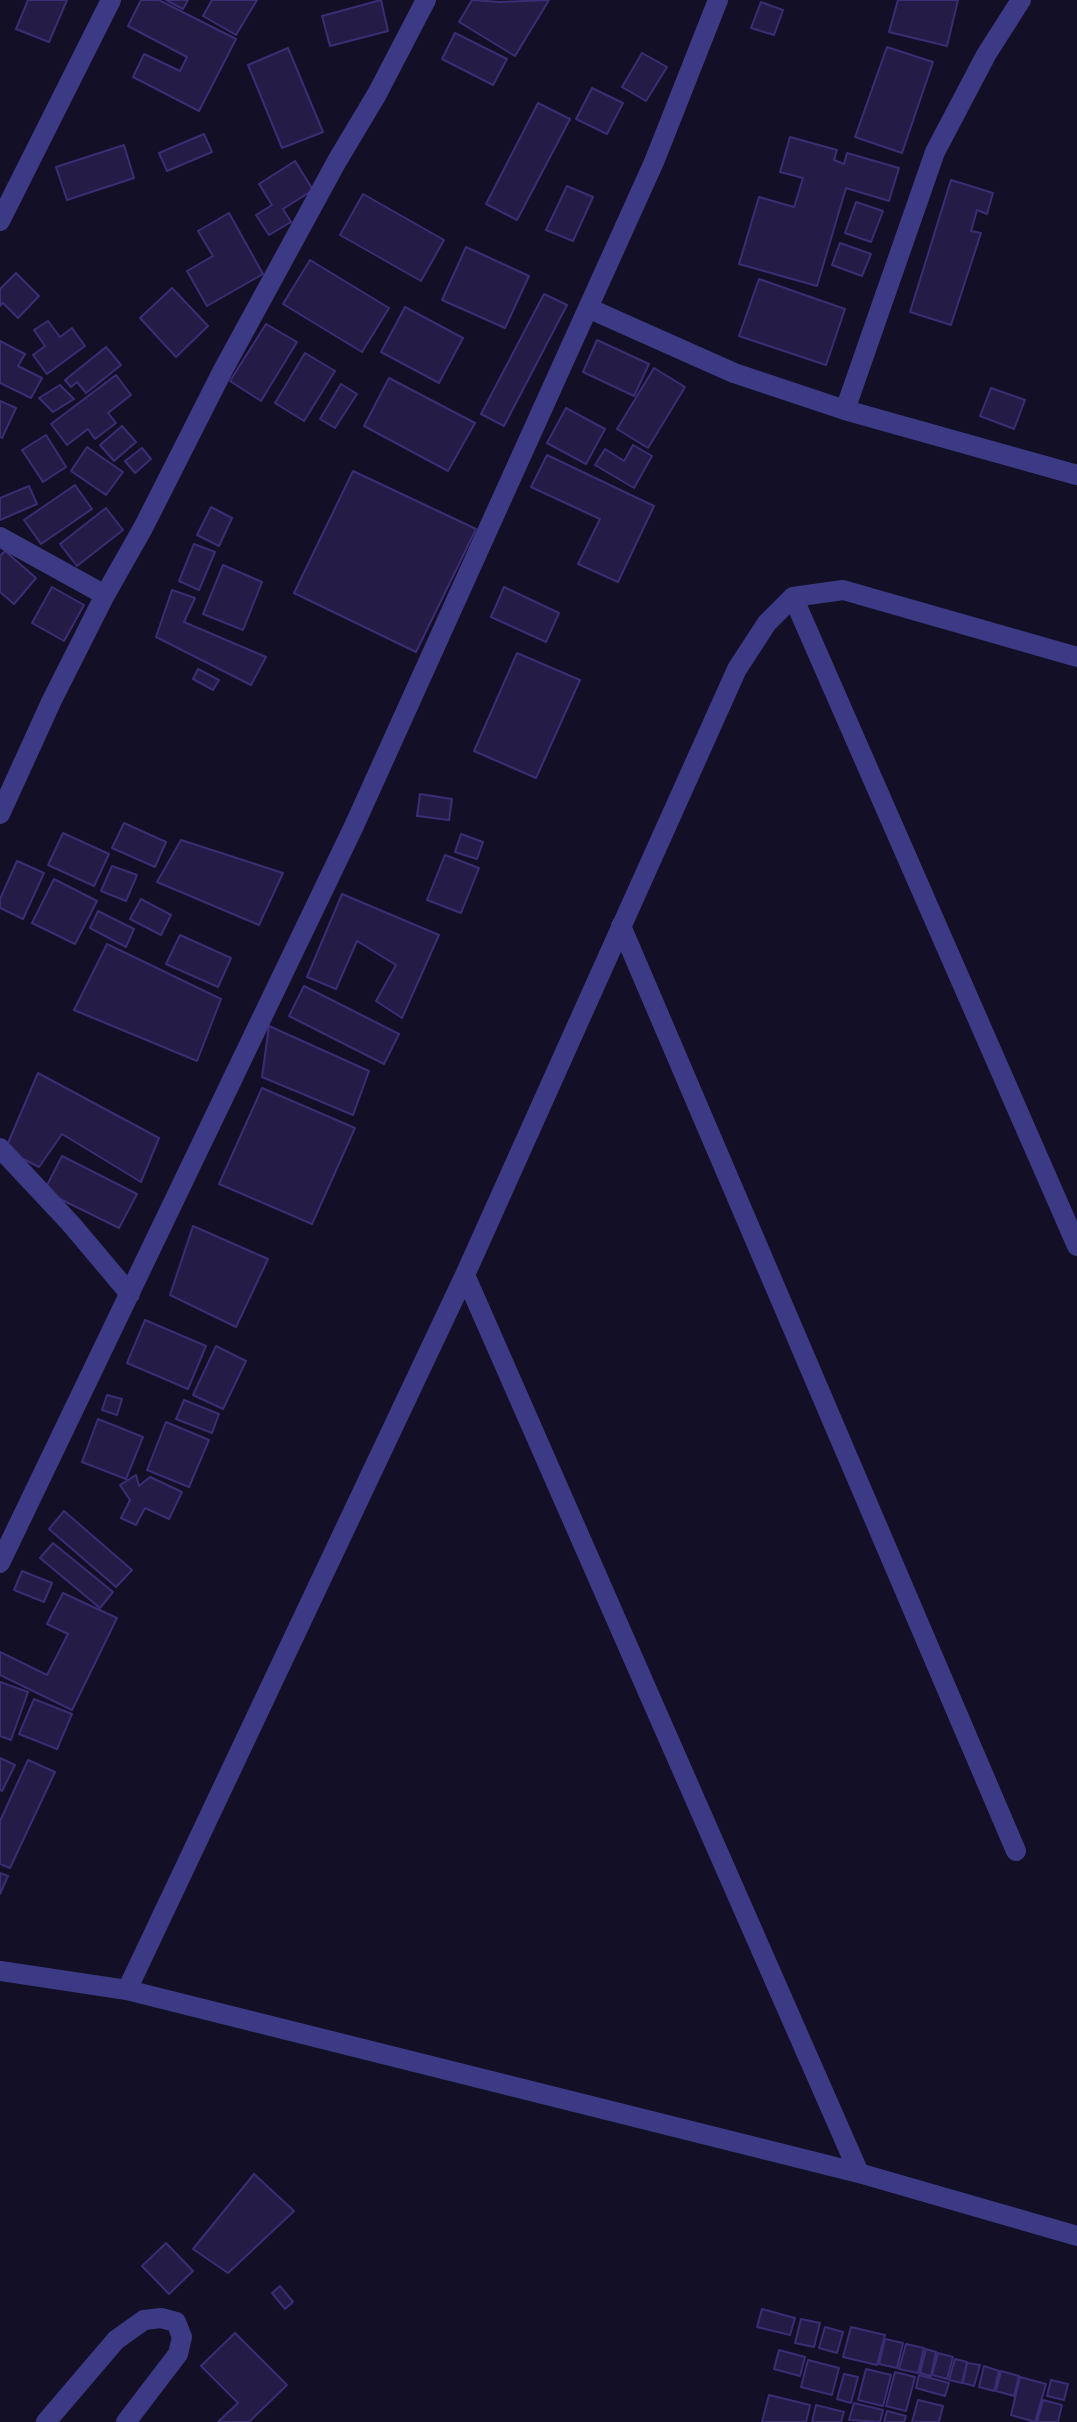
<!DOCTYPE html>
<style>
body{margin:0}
canvas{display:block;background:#130f26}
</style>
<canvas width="1077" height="2422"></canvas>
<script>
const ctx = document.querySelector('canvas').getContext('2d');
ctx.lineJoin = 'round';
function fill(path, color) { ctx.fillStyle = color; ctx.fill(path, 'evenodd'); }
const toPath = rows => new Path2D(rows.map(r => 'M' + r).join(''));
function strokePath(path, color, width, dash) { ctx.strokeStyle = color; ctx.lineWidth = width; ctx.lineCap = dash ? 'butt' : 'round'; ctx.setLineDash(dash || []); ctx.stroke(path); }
const building = toPath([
 [28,0,67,0,49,42,16,29,28,0],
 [141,0,159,0,236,39,199,111,133,77,144,54,180,71,187,57,128,26,141,0],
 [166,0,188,0,183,9,166,0],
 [212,0,257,0,236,35,203,16,212,0],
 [381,0,388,31,330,46,322,16,381,0],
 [472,0,500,2,549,0,515,56,459,22,472,0],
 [898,0,958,0,947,46,889,32,898,0],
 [761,2,783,10,774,35,751,28,761,2],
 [455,33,507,59,493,85,442,59,455,33],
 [887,47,933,62,902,153,855,137,887,47],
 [288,48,323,132,282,148,248,65,288,48],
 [642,53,667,67,646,101,622,87,642,53],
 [592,88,623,103,607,134,576,119,592,88],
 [538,103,570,119,517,220,486,204,538,103],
 [204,134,212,152,167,171,159,153,204,134],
 [790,137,837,150,834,160,844,164,847,153,899,168,889,201,846,188,817,286,739,264,759,197,794,207,803,178,780,172,790,137],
 [124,145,134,178,67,200,56,167,124,145],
 [295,161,313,190,283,209,291,222,269,235,256,215,272,205,259,184,295,161],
 [951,180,993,193,987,214,977,210,971,231,981,233,951,325,910,312,951,180],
 [567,186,593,197,573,241,546,230,567,186],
 [363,194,444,240,421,281,340,235,363,194],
 [856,202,883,211,871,242,845,233,856,202],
 [229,213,263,274,207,306,187,271,213,256,198,231,229,213],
 [840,243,871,254,862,276,832,265,840,243],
 [466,247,529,276,505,328,442,300,466,247],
 [310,260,389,308,362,352,283,304,310,260],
 [16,273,39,296,18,318,3,303,0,306,0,289,16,273],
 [759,279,845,309,826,365,739,336,759,279],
 [172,288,208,326,176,357,140,318,172,288],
 [544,294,567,305,504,426,481,414,544,294],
 [405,307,463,338,439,383,381,352,405,307],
 [48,321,60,337,72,328,85,346,47,374,33,355,45,346,34,330,48,321],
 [266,324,297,342,261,401,230,381,266,324],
 [597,340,649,364,634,396,583,372,597,340],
 [0,341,25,354,18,366,42,378,31,398,0,383,0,341],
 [106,347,121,365,86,393,77,382,71,387,65,380,106,347],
 [305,353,335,371,304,421,275,403,305,353],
 [654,368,685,387,648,448,617,429,654,368],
 [116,375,131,395,108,413,116,423,95,439,88,429,67,445,51,424,116,375],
 [389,378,475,423,448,471,364,426,389,378],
 [341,384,357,394,335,428,320,419,341,384],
 [60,385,74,399,53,412,39,398,60,385],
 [991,388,1025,400,1014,429,980,416,991,388],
 [0,401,16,408,2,438,0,437,0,401],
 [566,408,605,429,586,464,547,443,566,408],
 [122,426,136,442,114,461,100,445,122,426],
 [46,435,66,467,43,482,22,450,46,435],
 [633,445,652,456,634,488,595,465,605,449,624,461,633,445],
 [87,447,123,472,106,495,71,471,87,447],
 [142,448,151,459,135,473,125,461,142,448],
 [547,455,654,506,618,582,578,564,600,519,531,487,547,455],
 [353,471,476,529,416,652,294,593,353,471],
 [75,485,92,509,41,544,24,520,75,485],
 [29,486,37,504,0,520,0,498,29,486],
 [211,507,232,518,219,546,197,535,211,507],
 [106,508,123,530,77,566,60,544,106,508],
 [194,544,215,552,199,590,179,581,194,544],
 [5,551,36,578,14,604,0,592,0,556,5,551],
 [223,565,262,582,243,630,203,614,223,565],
 [52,587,84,605,64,641,32,623,52,587],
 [504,587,559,613,546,642,491,617,504,587],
 [172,590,195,598,184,622,266,657,251,685,156,637,172,590],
 [517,653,580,680,536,778,474,751,517,653],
 [198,669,219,680,213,690,193,679,198,669],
 [420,794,452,799,449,820,417,816,420,794],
 [124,823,166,842,155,867,112,848,124,823],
 [63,833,109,854,94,886,48,865,63,833],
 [461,834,483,842,477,859,455,852,461,834],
 [181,840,283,873,259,925,157,882,181,840],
 [445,855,479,868,461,913,427,900,445,855],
 [17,861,44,873,23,919,0,908,0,899,17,861],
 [112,866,137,875,126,901,101,891,112,866],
 [54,879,97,901,75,944,32,923,54,879],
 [342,894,439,935,402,1018,376,1001,396,965,357,941,336,989,307,977,342,894],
 [141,899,171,915,161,935,130,919,141,899],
 [98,911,134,929,126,947,90,928,98,911],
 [180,935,231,958,218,987,166,964,180,935],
 [107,944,221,999,197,1061,74,1010,107,944],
 [304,986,399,1034,384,1064,289,1016,304,986],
 [269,1026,369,1071,353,1115,262,1077,269,1026],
 [38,1073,159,1138,141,1182,62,1134,39,1167,5,1150,38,1073],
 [262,1088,355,1128,312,1224,219,1184,262,1088],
 [62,1156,137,1194,119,1228,44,1191,62,1156],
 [193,1226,268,1259,236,1327,170,1295,193,1226],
 [145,1320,206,1346,188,1389,127,1363,145,1320],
 [216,1346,246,1361,223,1409,193,1395,216,1346],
 [107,1395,122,1399,117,1415,102,1410,107,1395],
 [184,1400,219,1414,212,1433,176,1419,184,1400],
 [98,1419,143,1437,126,1479,82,1462,98,1419],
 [166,1422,209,1440,189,1487,147,1470,166,1422],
 [136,1475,139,1486,150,1477,182,1492,169,1519,145,1508,136,1525,121,1518,130,1500,120,1485,136,1475],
 [64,1511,132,1570,116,1587,49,1529,64,1511],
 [53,1543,113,1592,100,1608,40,1558,53,1543],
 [22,1571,52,1583,44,1602,14,1590,22,1571],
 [63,1593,117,1618,72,1710,0,1675,0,1652,47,1675,68,1634,47,1624,63,1593],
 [0,1682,28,1692,11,1740,0,1736,0,1682],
 [34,1699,72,1714,57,1749,19,1734,34,1699],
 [0,1758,15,1765,2,1791,0,1790,0,1758],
 [28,1760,55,1772,10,1868,0,1864,0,1821,28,1760],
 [0,1873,8,1876,0,1894,0,1873],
 [254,2174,294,2211,228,2273,193,2249,254,2174],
 [166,2243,193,2271,169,2294,142,2266,166,2243],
 [280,2286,293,2302,285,2309,272,2293,280,2286],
 [762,2309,795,2318,790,2335,757,2327,762,2309],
 [801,2319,820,2323,814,2347,795,2343,801,2319],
 [825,2327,843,2332,837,2353,819,2348,825,2327],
 [851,2327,885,2335,877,2365,843,2357,851,2327],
 [235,2333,287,2385,249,2422,218,2422,238,2403,201,2366,235,2333],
 [885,2339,903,2343,897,2368,879,2364,885,2339],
 [906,2344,924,2348,918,2373,899,2369,906,2344],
 [926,2349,936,2352,931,2376,920,2373,926,2349],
 [779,2350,805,2357,800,2376,774,2369,779,2350],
 [938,2353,953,2357,947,2379,932,2375,938,2353],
 [955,2359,967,2362,962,2383,949,2380,955,2359],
 [808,2360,839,2368,832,2395,801,2387,808,2360],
 [967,2363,980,2365,974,2386,963,2383,967,2363],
 [984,2366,999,2371,994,2391,979,2387,984,2366],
 [866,2369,891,2375,883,2406,858,2400,866,2369],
 [1001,2371,1019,2376,1014,2396,996,2391,1001,2371],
 [895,2372,915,2377,906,2411,886,2406,895,2372],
 [844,2374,858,2377,851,2403,837,2399,844,2374],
 [919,2375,949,2383,945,2396,916,2388,919,2375],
 [1020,2377,1046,2384,1035,2422,1011,2415,1020,2377],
 [1051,2380,1068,2384,1064,2400,1047,2396,1051,2380],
 [769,2395,810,2405,806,2422,762,2422,769,2395],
 [918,2400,943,2406,939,2422,912,2422,918,2400],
 [1043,2400,1062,2405,1058,2422,1037,2422,1043,2400],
 [854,2403,883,2410,880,2422,849,2420,854,2403],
 [816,2405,844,2412,841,2422,812,2422,816,2405],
 [887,2411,906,2416,904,2422,884,2422,887,2411]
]);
const minor = toPath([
 [0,221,111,0],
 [588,308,734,373,845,410,1077,475],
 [845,410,935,152,986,55,1021,0],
 [0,537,105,595,143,528,223,370,337,161,377,94,426,0],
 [793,597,1077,1246],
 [0,814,52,700,105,595],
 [621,926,1016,1851],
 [0,1148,71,1224,130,1294],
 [465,1275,859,2173],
 [0,1563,354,826,654,162,718,0],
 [0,1971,127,1990,859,2173,1077,2236],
 [127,1990,465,1275,737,669,767,623,793,597,843,590,1077,657],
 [46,2422,116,2340,144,2320,161,2318,176,2322,182,2337,178,2354,126,2422]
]);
fill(building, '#241b47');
strokePath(building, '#3b2d73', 2);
strokePath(minor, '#3d3a85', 20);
</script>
